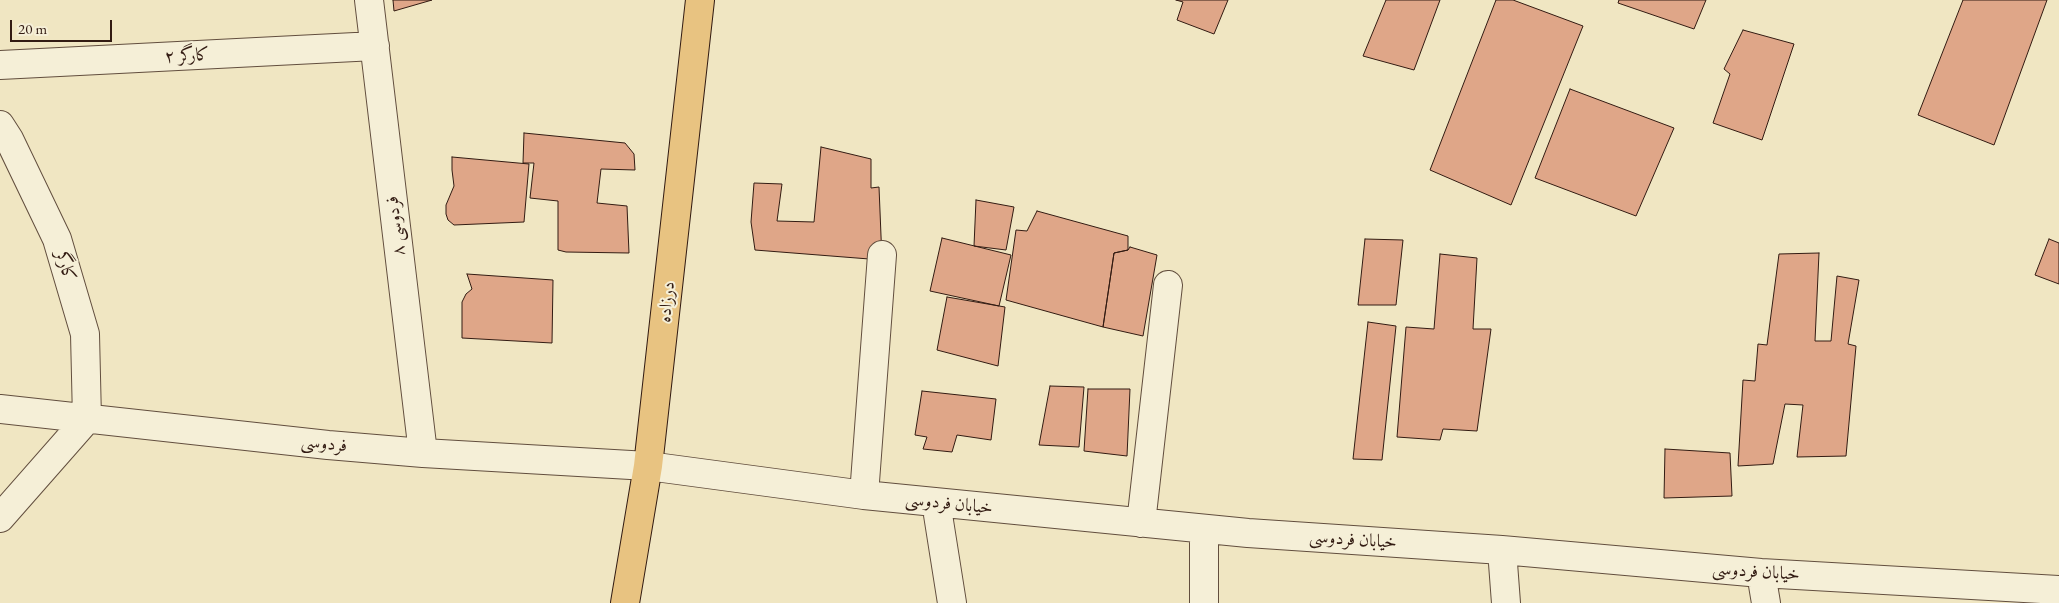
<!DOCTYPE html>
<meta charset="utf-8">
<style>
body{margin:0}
#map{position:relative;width:2059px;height:603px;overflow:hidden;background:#f0e6c2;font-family:"EB Garamond",serif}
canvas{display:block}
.scale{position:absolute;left:10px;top:20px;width:102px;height:22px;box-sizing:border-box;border:2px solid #321b12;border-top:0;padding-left:6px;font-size:15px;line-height:18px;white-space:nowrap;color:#321b12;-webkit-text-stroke:4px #f5efd7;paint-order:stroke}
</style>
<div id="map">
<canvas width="2059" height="603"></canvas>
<div class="scale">20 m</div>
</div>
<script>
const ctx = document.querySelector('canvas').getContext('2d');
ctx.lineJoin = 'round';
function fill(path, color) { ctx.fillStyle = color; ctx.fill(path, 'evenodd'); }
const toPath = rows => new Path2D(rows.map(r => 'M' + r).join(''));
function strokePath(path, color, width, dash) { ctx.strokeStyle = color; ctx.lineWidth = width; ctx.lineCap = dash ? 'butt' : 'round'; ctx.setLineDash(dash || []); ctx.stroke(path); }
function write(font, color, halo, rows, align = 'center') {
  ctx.font = font + ' "EB Garamond",Amiri,serif'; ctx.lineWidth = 4; ctx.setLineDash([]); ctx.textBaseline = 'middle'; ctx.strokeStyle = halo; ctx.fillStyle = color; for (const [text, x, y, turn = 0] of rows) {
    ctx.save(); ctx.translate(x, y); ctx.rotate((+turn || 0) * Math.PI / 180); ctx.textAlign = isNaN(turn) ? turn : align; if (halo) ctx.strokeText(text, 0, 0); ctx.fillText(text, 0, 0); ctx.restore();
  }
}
const building = toPath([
 [393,0,432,0,394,11,393,0],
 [1176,0,1228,0,1214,34,1177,20,1183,2,1176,0],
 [1386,0,1440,0,1414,70,1363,56,1386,0],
 [1496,0,1513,0,1583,26,1511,205,1430,170,1496,0],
 [1619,0,1706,0,1694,29,1618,3,1619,0],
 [1963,0,2047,0,1994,145,1918,115,1963,0],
 [1743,30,1794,44,1762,140,1713,123,1730,74,1724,69,1743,30],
 [1570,89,1674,128,1636,216,1535,178,1570,89],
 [524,133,625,143,634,154,635,170,601,169,597,203,627,206,629,253,566,252,558,250,558,201,530,198,534,163,523,163,524,133],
 [821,147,871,159,871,188,879,187,882,260,755,250,751,222,754,183,782,184,777,221,814,222,821,147],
 [452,157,529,164,524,222,454,225,448,220,446,214,446,205,454,186,452,170,452,157],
 [976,200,1014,207,1006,250,974,246,976,200],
 [1037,211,1128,236,1128,250,1114,253,1103,327,1006,300,1016,230,1027,231,1037,211],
 [942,238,1011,255,999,306,930,291,942,238],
 [1365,239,1403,240,1396,305,1358,305,1365,239],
 [2049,239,2059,243,2059,284,2035,275,2049,239],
 [1130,247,1157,255,1143,336,1103,327,1114,253,1128,250,1130,247],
 [1819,253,1815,341,1831,341,1837,276,1859,280,1848,344,1856,346,1846,456,1797,457,1803,405,1785,404,1773,464,1738,466,1743,380,1755,381,1758,344,1767,345,1779,254,1819,253],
 [1440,254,1477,258,1473,329,1491,329,1477,431,1443,429,1440,440,1397,437,1406,327,1434,329,1440,254],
 [467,274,553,280,552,343,462,338,462,302,466,294,472,289,467,274],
 [947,297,1005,307,998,366,937,350,947,297],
 [1368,322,1396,326,1382,460,1353,459,1368,322],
 [1050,386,1084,387,1079,447,1039,445,1050,386],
 [1088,389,1130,389,1127,456,1084,451,1088,389],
 [922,391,996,399,991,440,957,435,952,452,923,449,927,437,915,435,922,391],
 [1665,449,1730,453,1732,496,1664,498,1665,449]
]);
const minor = toPath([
 [369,0,423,453],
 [0,65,375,46],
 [0,125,9,139,57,239,85,334,87,419,0,518],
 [0,409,328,445,423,453,648,466,864,495,1248,533,1502,550,1761,573,2059,590],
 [864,495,882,255],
 [936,502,952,603],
 [1141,523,1168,285],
 [1502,550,1506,603],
 [1761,573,1766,603],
 [1204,603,1204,529]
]);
const major = toPath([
 [625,603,648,466,700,0]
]);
const streetNames = [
 ["کارگر ۲",187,56,-3],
 ["فردوسی ۸",396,226,-97],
 ["کارگر",65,266,74],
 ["درزاده",667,302,-84],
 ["فردوسی",324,444,6],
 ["خیابان فردوسی",949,504,6],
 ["خیابان فردوسی",1353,540,4],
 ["خیابان فردوسی",1756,572,4]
];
fill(building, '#dfa688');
strokePath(building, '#321b12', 1);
strokePath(minor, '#624e3e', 30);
strokePath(major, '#321b12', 30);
strokePath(minor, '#f5efd7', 28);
strokePath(major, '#e8c381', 28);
write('18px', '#321b12', '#f5efd7', streetNames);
</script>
